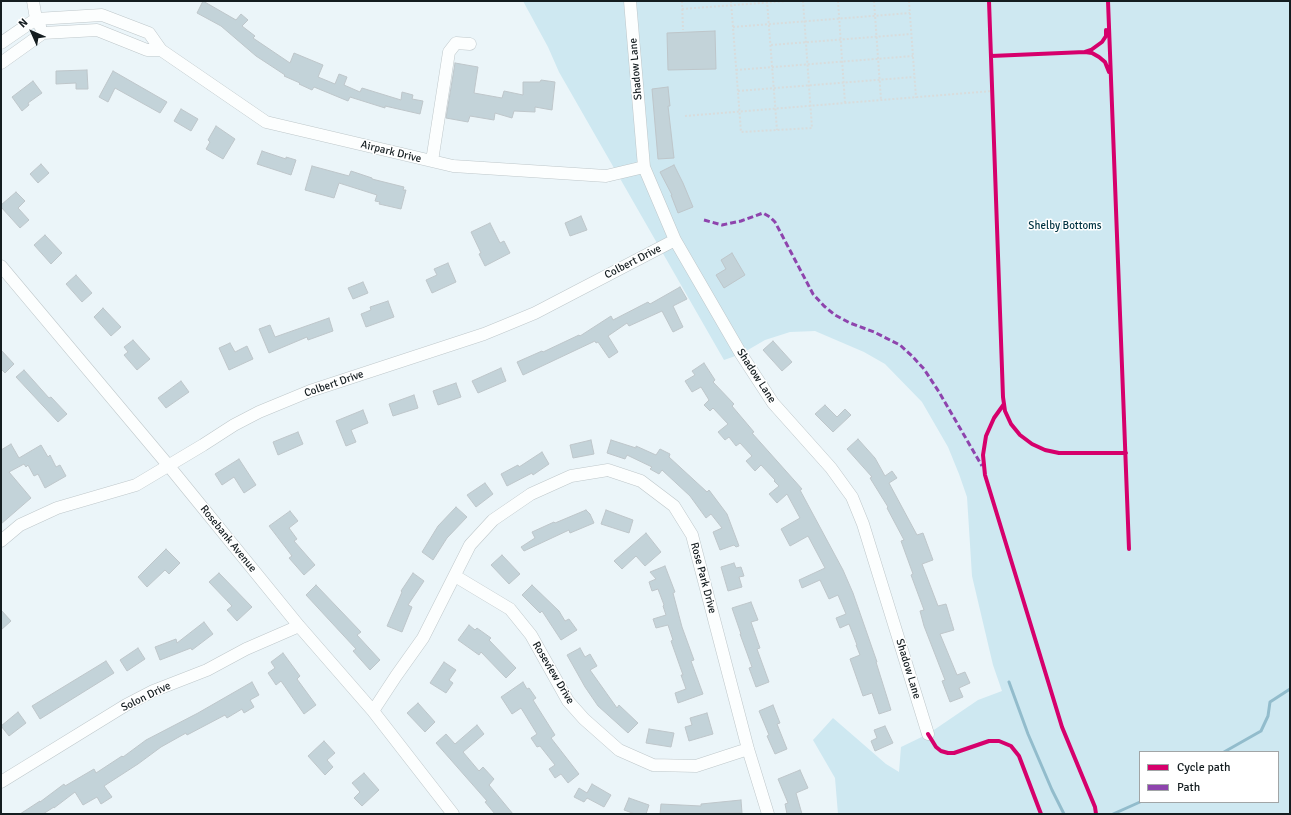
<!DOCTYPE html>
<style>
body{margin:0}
#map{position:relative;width:1291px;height:815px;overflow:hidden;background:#ebf5f9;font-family:Signika,sans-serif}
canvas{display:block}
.frame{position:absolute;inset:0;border:2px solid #141d20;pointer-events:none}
.legend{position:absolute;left:1139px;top:751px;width:140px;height:52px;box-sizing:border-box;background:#fff;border:1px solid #a1a5a6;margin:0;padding:5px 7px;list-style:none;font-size:12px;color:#141d20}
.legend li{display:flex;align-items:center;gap:8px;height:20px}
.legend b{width:20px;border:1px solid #a1a5a6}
.north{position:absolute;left:12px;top:12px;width:40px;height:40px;-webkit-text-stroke:3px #fff;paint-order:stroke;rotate:315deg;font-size:11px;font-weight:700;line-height:16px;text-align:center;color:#141d20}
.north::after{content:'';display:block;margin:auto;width:14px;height:18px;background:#141d20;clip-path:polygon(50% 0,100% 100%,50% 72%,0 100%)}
</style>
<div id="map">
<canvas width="1291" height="815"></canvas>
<div class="frame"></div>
<ul class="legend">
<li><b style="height:5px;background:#d6006c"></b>Cycle path</li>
<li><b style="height:5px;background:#8e44ad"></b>Path</li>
</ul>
<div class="north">N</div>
</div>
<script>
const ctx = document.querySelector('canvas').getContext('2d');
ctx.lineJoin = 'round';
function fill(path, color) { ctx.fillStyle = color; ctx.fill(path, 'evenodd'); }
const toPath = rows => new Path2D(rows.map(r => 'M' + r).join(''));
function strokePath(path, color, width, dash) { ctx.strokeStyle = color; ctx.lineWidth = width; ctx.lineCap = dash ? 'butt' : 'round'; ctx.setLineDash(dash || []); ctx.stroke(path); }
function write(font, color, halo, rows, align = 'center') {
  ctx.font = font + ' Signika,sans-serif'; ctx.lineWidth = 3; ctx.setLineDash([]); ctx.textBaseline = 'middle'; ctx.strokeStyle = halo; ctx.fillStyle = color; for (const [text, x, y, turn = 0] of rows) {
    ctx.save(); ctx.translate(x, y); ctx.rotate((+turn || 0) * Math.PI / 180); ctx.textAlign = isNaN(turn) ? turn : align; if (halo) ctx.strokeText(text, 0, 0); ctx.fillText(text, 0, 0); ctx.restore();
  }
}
const green = toPath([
 [523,1,1290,1,1290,814,838,814,835,778,813,740,833,718,886,764,899,772,901,747,928,734,978,700,1002,691,993,665,972,576,967,497,959,474,948,447,922,402,885,364,864,352,815,331,790,332,765,340,741,354,724,360,559,72,548,47],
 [1140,752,1278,752,1278,802,1140,802]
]);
const stream = toPath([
 [1009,682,1028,734,1052,790,1064,814],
 [1224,752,1261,731,1268,716,1270,702,1290,689],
 [1113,814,1140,802]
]);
const building = toPath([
 [203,1,236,20,241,14,248,20,242,26,255,36,253,38,290,63,294,53,323,65,318,77,335,84,339,74,347,77,344,85,360,92,362,88,401,100,402,92,413,95,412,99,423,101,420,114,385,106,385,108,350,97,348,101,314,87,312,90,299,84,300,83,284,76,285,75,256,56,221,26,197,13,203,1],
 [715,31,716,69,668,70,667,33,715,31],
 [455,63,478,67,474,93,502,98,504,91,523,95,523,82,540,82,541,80,555,82,552,110,535,107,535,112,514,111,512,118,495,113,494,120,470,116,468,122,446,118,455,63],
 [87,70,88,89,76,89,76,83,56,84,56,71,87,70],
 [113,71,167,102,160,113,115,88,108,102,99,97,113,71],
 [33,81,42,93,28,103,29,105,22,111,12,97,33,81],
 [668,87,670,106,668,106,674,158,658,159,652,89,668,87],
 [181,109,198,119,191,131,174,121,181,109],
 [216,126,235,139,223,159,206,149,210,142,208,140,216,126],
 [262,151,286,159,286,157,296,160,291,175,257,164,262,151],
 [41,164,49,173,38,183,30,174,41,164],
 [674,165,683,183,693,207,678,213,671,195,672,195,660,172,674,165],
 [312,166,349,176,351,171,372,178,372,179,404,187,403,190,406,190,401,209,379,204,380,202,375,201,377,195,339,183,334,198,305,190,312,166],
 [16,192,25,201,18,208,29,220,20,228,1,207,1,205,16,192],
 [581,216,587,230,570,236,565,223,581,216],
 [490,223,500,243,504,241,510,253,485,266,479,254,481,253,471,232,490,223],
 [45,235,62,253,51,264,34,245,45,235],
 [732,253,745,275,724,288,716,275,726,269,721,260,732,253],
 [448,263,456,282,432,293,426,280,437,275,434,269,448,263],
 [76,275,92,293,82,302,66,284,76,275],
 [363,282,368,293,353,299,348,288,363,282],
 [680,287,687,299,673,306,683,327,673,332,662,311,629,326,627,323,608,336,618,352,609,358,598,342,596,343,595,341,523,375,517,362,542,351,543,352,579,335,580,336,611,316,613,320,648,302,650,304,680,287],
 [388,301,394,317,366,327,361,314,371,310,370,307,388,301],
 [103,308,121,327,111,336,94,317,103,308],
 [329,318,333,331,308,340,307,337,269,353,259,329,270,325,275,337,329,318],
 [133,340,150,359,137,370,124,355,128,352,124,347,133,340],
 [773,341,792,362,782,371,763,350,773,341],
 [230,343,235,352,247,346,253,359,229,370,219,348,230,343],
 [1,350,14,364,5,373,1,369,1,350],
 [704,363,715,380,713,382,734,404,732,406,754,432,752,433,802,489,800,490,843,570,853,593,877,662,876,662,891,710,879,714,872,693,863,696,850,659,860,655,856,645,857,645,849,624,840,628,836,618,846,614,838,595,829,599,820,580,802,588,799,580,825,568,808,536,790,546,781,529,800,518,787,494,777,503,769,494,779,486,774,481,775,480,761,465,755,471,746,461,752,456,740,443,736,446,729,437,725,440,718,432,728,424,713,408,710,411,704,405,709,400,701,387,692,392,685,381,695,375,692,371,704,363],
 [501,368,506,381,478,393,472,381,501,368],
 [24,370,49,398,51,397,67,414,58,422,16,377,24,370],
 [181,381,189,392,166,408,158,398,181,381],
 [456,383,461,397,438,405,433,391,456,383],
 [414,395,418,408,393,416,389,404,414,395],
 [825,405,837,417,845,409,851,415,833,432,815,414,825,405],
 [363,410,368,423,351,430,356,442,346,446,336,421,363,410],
 [298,432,303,444,278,455,273,442,298,432],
 [858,439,875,458,885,476,892,471,897,478,889,483,917,535,923,533,933,560,922,564,938,606,946,604,954,630,940,634,957,675,965,672,970,683,959,688,963,697,950,702,942,681,945,680,924,626,920,611,924,610,911,575,913,574,901,541,904,540,887,508,888,507,870,478,872,477,847,449,858,439],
 [591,440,594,454,573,458,570,445,591,440],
 [611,440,636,448,636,446,656,455,660,449,670,454,669,457,707,492,709,490,727,514,739,546,736,547,734,545,720,550,713,532,722,528,711,514,706,518,690,496,662,470,659,474,650,469,652,467,627,455,625,459,607,453,611,440],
 [11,444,19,458,41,445,48,457,50,455,56,467,60,465,66,476,45,488,38,474,34,476,28,465,26,467,24,464,9,472,31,498,1,524,1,450,11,444],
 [542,452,549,464,533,475,532,473,507,486,501,474,518,465,519,467,542,452],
 [239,459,256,485,244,493,234,477,222,485,215,474,239,459],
 [485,483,493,494,476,507,467,495,485,483],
 [456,507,467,517,447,538,433,560,422,552,438,526,456,507],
 [586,510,590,514,594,523,570,533,569,530,524,551,521,547,535,538,532,532,554,522,555,523,586,510],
 [606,510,633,520,629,533,601,524,606,510],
 [290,511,298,521,289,528,297,539,294,541,315,565,304,575,289,558,292,556,269,526,290,511],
 [646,533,661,552,645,566,636,556,622,569,614,561,646,533],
 [166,549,180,563,169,574,165,570,147,587,138,577,166,549],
 [502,555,520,574,509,584,491,565,502,555],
 [734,563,736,568,741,567,744,576,739,577,742,587,728,591,721,567,734,563],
 [665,566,675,592,673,593,682,627,694,660,691,661,703,694,678,703,675,693,686,689,681,675,683,675,671,641,673,640,668,625,656,628,653,619,666,615,663,606,664,605,658,589,652,591,649,582,656,579,650,572,665,566],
 [219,573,252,607,237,621,227,610,232,606,209,582,219,573],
 [413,573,424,581,408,605,412,607,402,632,387,626,402,592,401,591,413,573],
 [316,585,361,632,357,635,380,660,370,670,353,651,356,649,306,595,316,585],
 [532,585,559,611,565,621,569,619,577,630,561,640,542,611,540,613,522,595,532,585],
 [751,602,758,620,751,622,760,648,757,649,769,682,756,687,749,668,752,667,740,634,741,634,732,608,751,602],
 [1,610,11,621,1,630,1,610],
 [204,622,213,634,192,650,191,648,160,660,155,647,176,639,177,643,204,622],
 [469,625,475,630,477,628,491,638,489,640,516,668,506,678,481,652,479,655,458,640,469,625],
 [138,648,145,659,127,671,120,660,138,648],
 [580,648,585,657,590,654,597,666,590,670,617,708,619,705,638,723,628,733,598,706,585,687,567,655,580,648],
 [283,653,300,676,297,679,316,705,304,714,281,681,276,685,268,673,275,668,271,662,283,653],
 [106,661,114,673,40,719,32,706,106,661],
 [444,662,456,670,449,680,453,683,446,693,430,683,444,662],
 [252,682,259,695,250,700,254,707,244,713,242,709,227,718,225,715,187,735,186,733,161,747,138,764,104,786,112,797,101,804,97,797,83,805,75,792,54,808,54,807,43,814,20,814,40,801,40,802,64,784,65,786,94,769,96,773,122,756,123,757,146,740,198,713,252,682],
 [523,682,527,689,529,688,536,698,533,700,555,735,551,738,579,774,568,783,561,774,555,778,549,769,555,765,540,746,537,747,531,738,537,734,521,708,512,714,501,697,523,682],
 [418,703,435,722,425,732,407,713,418,703],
 [773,705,780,723,777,724,787,749,775,754,767,736,769,735,759,711,773,705],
 [18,712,26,723,9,736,1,726,18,712],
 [707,713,713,734,689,741,685,727,692,725,690,718,707,713],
 [477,725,484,734,463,752,479,771,483,767,494,779,489,785,513,814,495,814,485,802,487,801,436,743,446,734,455,744,477,725],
 [885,726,893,743,875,751,871,741,877,738,874,730,885,726],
 [649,729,674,733,671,747,646,743,649,729],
 [324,741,335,753,327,760,333,767,325,775,308,756,324,741],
 [800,770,808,788,796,793,802,814,787,814,785,804,788,803,778,779,800,770],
 [364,773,379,790,362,806,354,798,360,792,352,783,364,773],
 [592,784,611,795,604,807,587,798,584,802,574,797,579,788,587,793,592,784],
 [629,798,649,805,646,814,635,814,624,810,629,798],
 [741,800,742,813,660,814,661,804,701,806,701,804,741,800]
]);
const path = toPath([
 [682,1,683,30],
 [731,1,741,132,812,128,803,1],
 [767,1,777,130],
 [838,1,845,103],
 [874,1,881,100],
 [909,1,916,98],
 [682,9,787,1],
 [733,27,910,13],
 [771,45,911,34],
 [736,70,913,56],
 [738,91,914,77],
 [685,116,992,91]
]);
const minor = toPath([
 [33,1,36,19,40,26],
 [630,1,644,167,675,240,741,354,773,403,831,468,852,497,863,524,928,734],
 [1,43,36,19,102,15,149,33,161,50,266,122,453,166,606,176,644,167],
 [1,63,43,33,97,30,147,50,161,50],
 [432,161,449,52,456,43,470,44],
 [1,266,168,465,299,626,373,711,453,814],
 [1,541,20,525,57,508,136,485,203,445,234,425,259,412,310,391,484,334,506,325,535,313,675,240],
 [455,576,510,609,531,635,568,701,584,719,619,750,653,765,696,766,748,749],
 [373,711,396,676,423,638,470,545,493,520,531,494,571,476,608,470,641,481,674,506,692,535,748,749,768,814],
 [1,782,126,705,153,691,207,670,246,649,299,626]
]);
const quiet = toPath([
 [704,220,722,225,741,221,763,213,770,217,775,222,813,294,824,306,835,315,850,323,874,332,900,345,912,356,924,369,939,392,982,466]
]);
const cycleway = toPath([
 [989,1,1003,397,1005,411,1011,424,1020,435,1032,444,1045,450,1059,453,1126,453],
 [1108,1,1129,549],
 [1106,30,1106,36,1102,42,1091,50,1085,52,1092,53,1099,57,1105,62,1109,72],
 [991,56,1085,52],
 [1004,404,994,418,986,436,983,455,985,475,1062,727,1095,807,1096,814],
 [928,734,936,747,941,751,948,753,954,753,989,741,999,741,1011,746,1019,756,1041,814]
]);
const streetNames = [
 ["Shadow Lane",636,69,-95],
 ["Airpark Drive",391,152,14],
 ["Colbert Drive",633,262,-27],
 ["Shadow Lane",756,376,57],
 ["Colbert Drive",334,384,-19],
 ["Rosebank Avenue",228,539,51],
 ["Rose Park Drive",703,578,75],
 ["Shadow Lane",908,669,73],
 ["Roseview Drive",553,673,59],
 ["Solon Drive",146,697,-26]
];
const parkNames = [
 ["Shelby Bottoms",1065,226]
];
fill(green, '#cee8f1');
strokePath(stream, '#92bccc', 3);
fill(building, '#c3d3d9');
strokePath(building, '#bec6ca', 1);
strokePath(minor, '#bec7ca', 13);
strokePath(path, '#d8dcdc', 2, [2, 2]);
strokePath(minor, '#fcfefe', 12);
strokePath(quiet, '#8e44ad', 3, [6, 3]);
strokePath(cycleway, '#d6006c', 4);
write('11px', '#141d20', '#fff', streetNames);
write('11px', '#003342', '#fff', parkNames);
</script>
